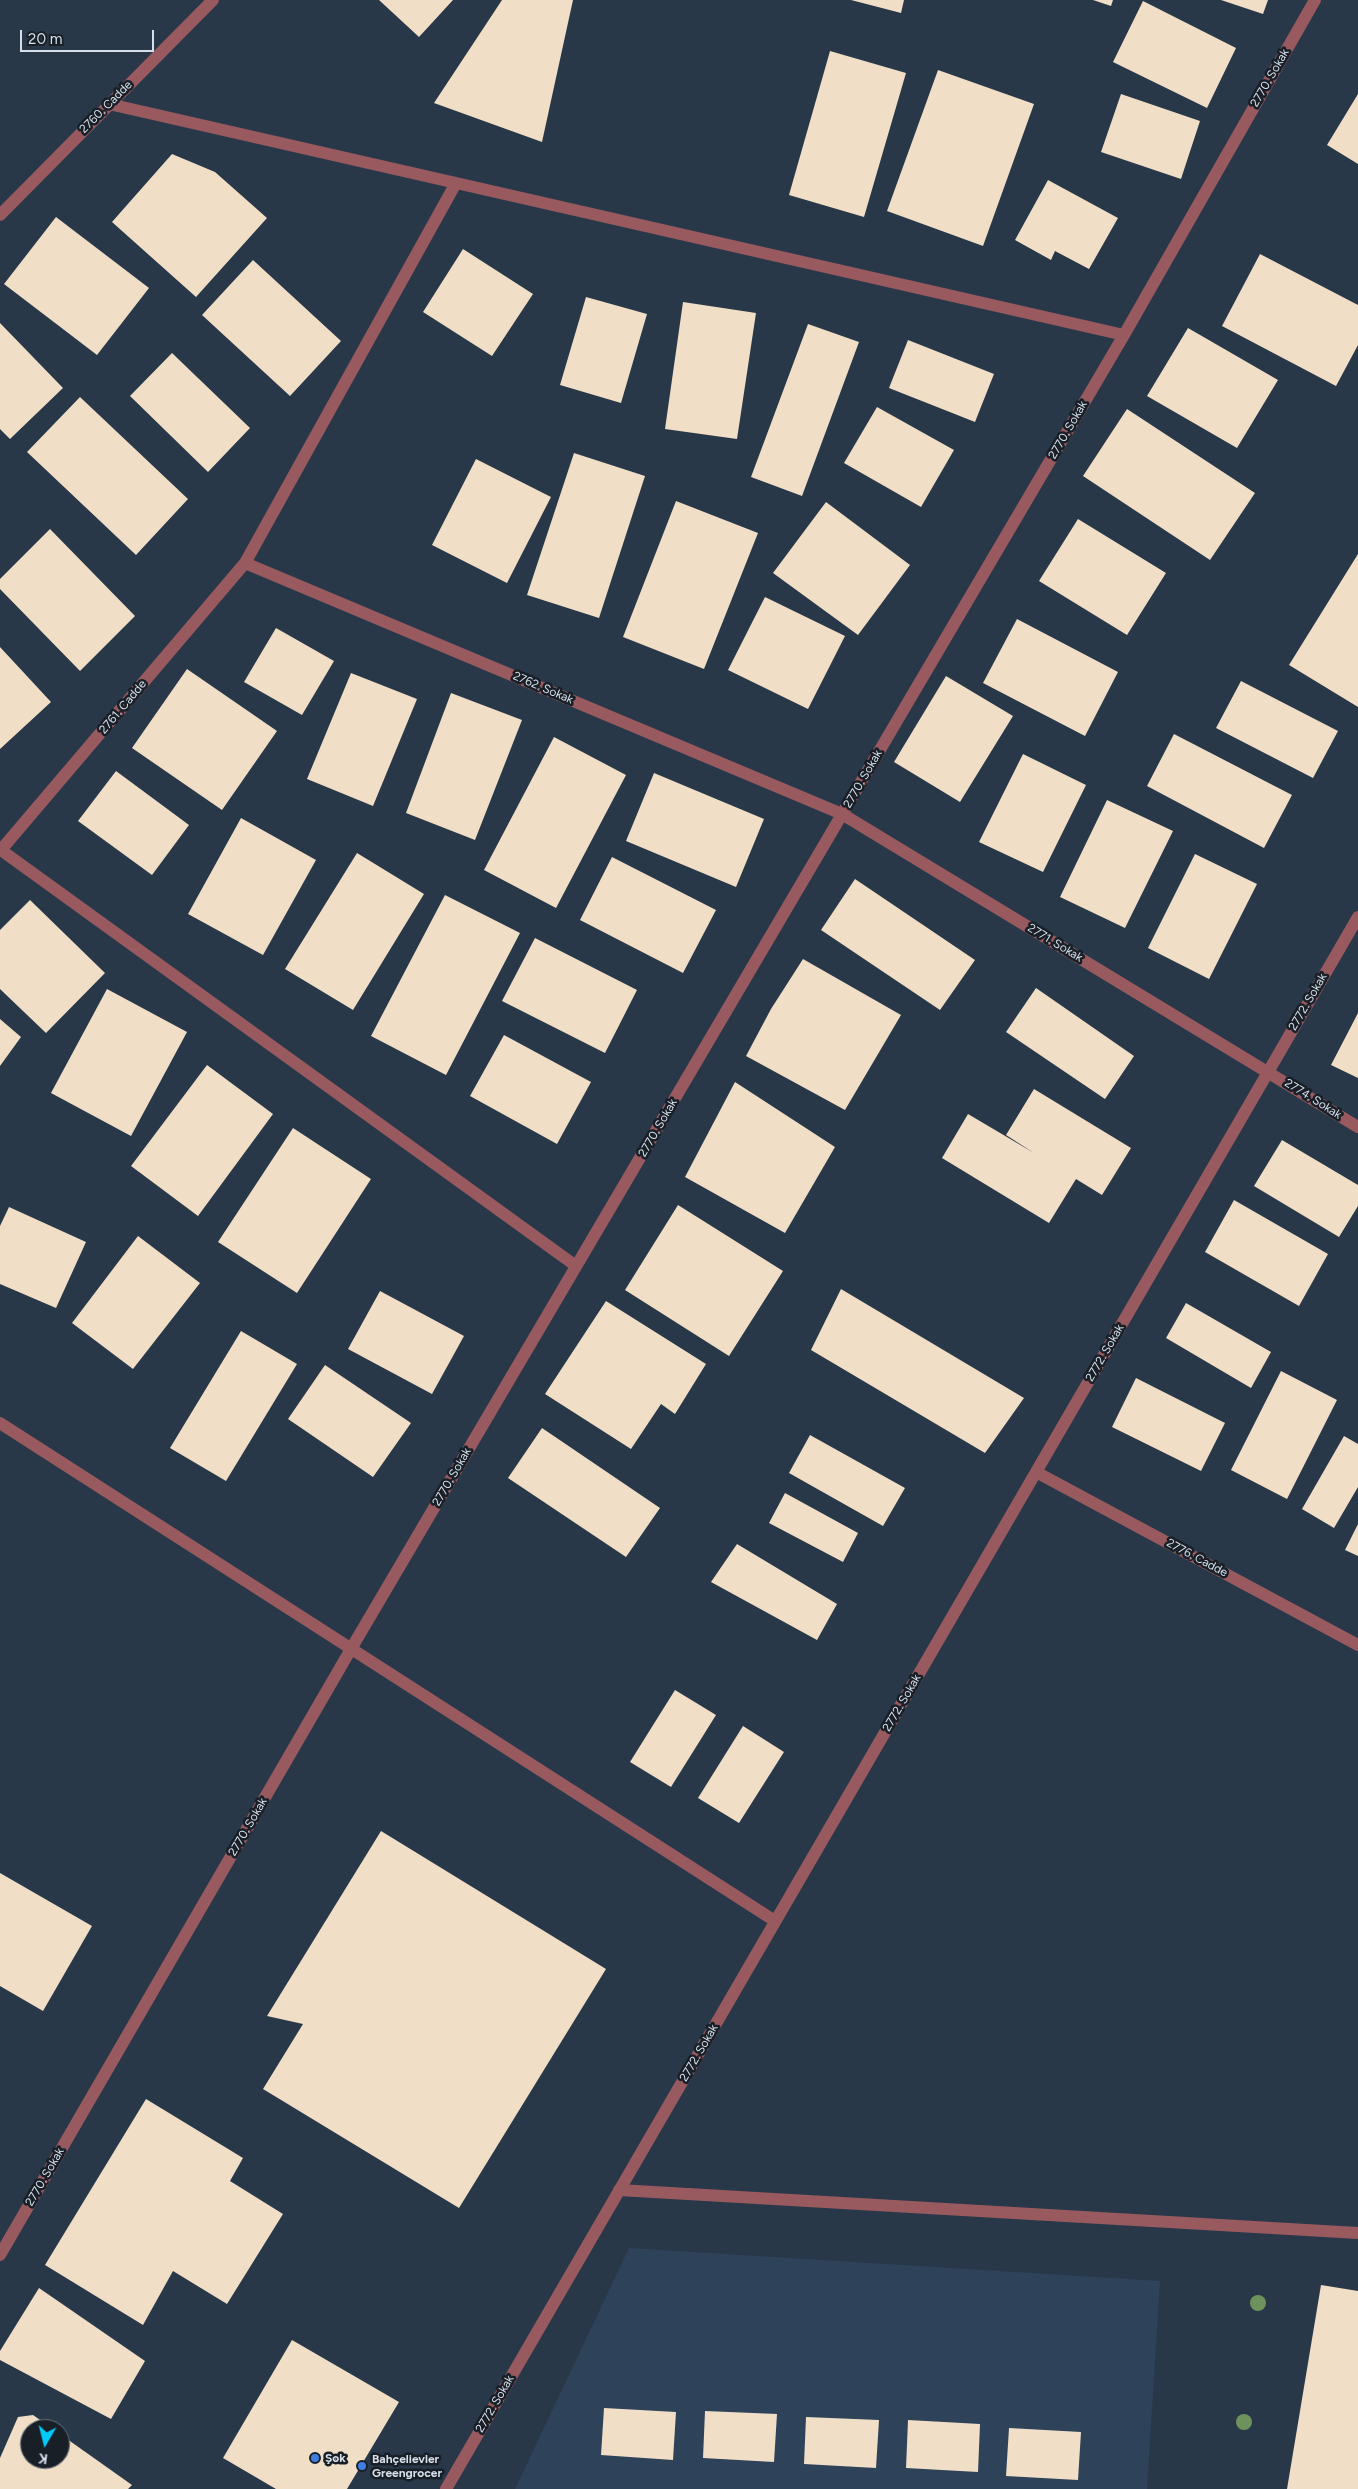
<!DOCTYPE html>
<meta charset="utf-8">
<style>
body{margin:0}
#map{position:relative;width:1358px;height:2489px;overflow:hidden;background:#293849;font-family:Figtree,sans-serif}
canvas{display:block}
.north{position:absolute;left:20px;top:2419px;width:50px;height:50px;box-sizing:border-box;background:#181f27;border:1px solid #646c75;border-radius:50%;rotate:188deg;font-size:14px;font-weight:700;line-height:20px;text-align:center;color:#d6dfea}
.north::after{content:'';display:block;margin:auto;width:18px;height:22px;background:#05cbf9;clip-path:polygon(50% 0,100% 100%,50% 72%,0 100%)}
.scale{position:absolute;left:20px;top:30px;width:134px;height:22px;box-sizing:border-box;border:2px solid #d6dfea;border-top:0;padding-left:6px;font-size:15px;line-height:18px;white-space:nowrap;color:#d6dfea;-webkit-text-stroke:4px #181f27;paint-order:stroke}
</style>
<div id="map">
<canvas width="1358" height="2489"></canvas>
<div class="north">K</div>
<div class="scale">20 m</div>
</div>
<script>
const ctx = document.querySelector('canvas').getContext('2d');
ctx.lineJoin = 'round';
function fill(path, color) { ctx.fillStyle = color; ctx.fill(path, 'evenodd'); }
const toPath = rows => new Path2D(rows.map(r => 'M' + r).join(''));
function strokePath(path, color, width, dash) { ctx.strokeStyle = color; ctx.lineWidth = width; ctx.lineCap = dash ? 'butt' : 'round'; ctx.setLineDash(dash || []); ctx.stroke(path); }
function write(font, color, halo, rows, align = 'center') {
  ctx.font = font + ' Figtree,sans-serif'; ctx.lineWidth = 5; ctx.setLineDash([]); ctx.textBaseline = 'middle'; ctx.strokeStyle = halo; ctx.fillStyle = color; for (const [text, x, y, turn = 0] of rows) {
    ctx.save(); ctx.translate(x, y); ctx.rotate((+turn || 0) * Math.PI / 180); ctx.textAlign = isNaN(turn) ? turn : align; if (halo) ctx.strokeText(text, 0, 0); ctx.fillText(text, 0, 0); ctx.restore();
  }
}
const built = toPath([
 [629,2248,1160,2281,1147,2489,515,2489]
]);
const building = toPath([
 [379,0,453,0,419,37],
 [502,0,573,0,542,142,434,103],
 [851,0,904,0,901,13],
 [1093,0,1113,0,1111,6],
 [1221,0,1268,0,1263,14],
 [1143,1,1236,48,1207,108,1113,62],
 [830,51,906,73,864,217,789,195],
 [938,70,1034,104,983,246,887,211],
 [1121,94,1200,121,1181,179,1101,152],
 [1358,94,1358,164,1327,145],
 [172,154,215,172,267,218,196,297,112,222],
 [1048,180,1118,218,1089,269,1055,251,1051,260,1015,240],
 [56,217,149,288,97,355,4,284],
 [463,249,533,294,492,356,423,312],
 [1260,254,1358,305,1358,345,1336,386,1222,326],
 [253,260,341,341,290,396,202,315],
 [586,297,647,314,621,403,560,385],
 [683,302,756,313,737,439,665,429],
 [0,323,63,388,10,439,0,429],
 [808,324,859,342,802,496,751,477],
 [1188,328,1278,380,1237,448,1147,396],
 [908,340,994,374,975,422,889,388],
 [172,353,250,428,208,472,130,396],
 [80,397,188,499,136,555,27,452],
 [877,407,954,450,921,507,844,463],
 [1127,409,1255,493,1210,560,1083,476],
 [574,453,645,476,599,618,527,595],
 [476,459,551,497,507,583,432,545],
 [676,501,758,533,704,669,623,637],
 [826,502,910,565,858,635,773,573],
 [1078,519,1166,573,1127,635,1039,581],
 [50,529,135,616,80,671,0,589,0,579],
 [1358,554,1358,707,1289,665],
 [765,597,845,636,808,709,728,670],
 [1017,619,1118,672,1085,736,983,683],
 [276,628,334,661,302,715,244,682],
 [0,647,51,702,0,749],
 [187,669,277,731,222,810,132,748],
 [351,673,417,699,373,806,307,779],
 [946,676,1013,716,960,802,894,762],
 [1241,681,1338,731,1313,778,1216,728],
 [451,693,522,720,475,840,406,813],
 [1174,734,1292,795,1264,848,1147,786],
 [554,737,626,775,556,908,484,870],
 [1023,754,1086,785,1043,872,979,842],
 [116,771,189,825,152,875,78,821],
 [654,773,764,819,736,887,626,841],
 [1107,800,1173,831,1125,928,1060,897],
 [241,818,316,860,263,955,188,914],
 [357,853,424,894,353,1010,285,969],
 [1195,854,1257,884,1209,979,1148,948],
 [612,857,716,910,683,973,580,920],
 [855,879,975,960,940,1010,821,930],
 [445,895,520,933,446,1075,371,1036],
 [30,900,105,973,46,1033,0,989,0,930],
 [535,938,637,990,605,1053,502,1001],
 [803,959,901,1015,845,1110,746,1056,771,1009],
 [1036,988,1134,1056,1105,1099,1006,1032],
 [107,989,187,1032,131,1136,51,1093],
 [1358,1013,1358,1078,1331,1065],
 [0,1019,21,1037,0,1066],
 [504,1035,591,1082,557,1144,470,1096],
 [207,1065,273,1114,198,1216,131,1166],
 [735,1082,835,1147,785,1233,685,1177],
 [1034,1089,1131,1148,1102,1195,1076,1179,1049,1223,942,1158,968,1114,1034,1153,1006,1135],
 [293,1128,371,1179,297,1293,218,1242],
 [1282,1140,1358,1185,1358,1206,1339,1237,1254,1186],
 [1234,1200,1328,1254,1299,1306,1205,1252],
 [678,1205,783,1271,729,1356,625,1290],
 [9,1207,86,1242,56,1308,0,1284,0,1226],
 [138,1236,200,1283,133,1369,72,1323],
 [841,1289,1024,1398,985,1453,811,1350],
 [380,1291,464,1336,432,1394,348,1349],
 [606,1301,706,1364,675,1414,661,1404,631,1449,545,1394],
 [1186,1303,1271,1352,1251,1388,1166,1338],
 [241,1331,297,1364,226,1481,170,1448],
 [325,1365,411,1423,373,1477,288,1419],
 [1281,1371,1337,1400,1287,1499,1231,1470],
 [1136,1378,1225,1423,1201,1471,1112,1427],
 [542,1428,660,1508,626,1557,508,1478],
 [810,1435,905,1488,883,1526,789,1473],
 [1344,1436,1358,1444,1358,1487,1334,1528,1302,1509],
 [785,1493,858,1533,843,1562,769,1523],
 [1358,1524,1358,1556,1345,1550],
 [737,1544,837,1604,817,1640,711,1582],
 [675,1690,716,1715,671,1787,630,1762],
 [743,1726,784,1752,739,1823,698,1798],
 [381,1831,606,1969,459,2208,263,2089,303,2024,267,2016],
 [0,1873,92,1926,43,2011,0,1986],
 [146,2099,243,2158,230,2181,283,2214,227,2304,173,2271,143,2325,45,2265],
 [1321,2285,1358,2291,1358,2489,1287,2489],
 [39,2288,145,2361,111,2419,0,2360,0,2351],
 [292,2340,399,2402,347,2489,276,2489,223,2458],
 [604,2408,676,2412,673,2460,601,2455],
 [705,2411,777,2414,774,2462,703,2458],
 [33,2415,53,2429,30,2429,30,2459,60,2459,60,2434,132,2485,128,2489,0,2489,0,2458,18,2417],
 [806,2417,879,2420,876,2468,804,2464],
 [908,2420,980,2424,978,2472,906,2468],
 [1009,2428,1081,2432,1078,2480,1006,2476]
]);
const street = toPath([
 [109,104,1124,335],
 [0,215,213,0],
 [245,563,842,814,1358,1127],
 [1,850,576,1266],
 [0,851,245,563,456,183],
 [0,1423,775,1921],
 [1036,1472,1358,1645],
 [619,2190,1358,2233],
 [0,2255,351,1649,1124,335,1315,0],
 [446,2489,1358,917]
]);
const trees = [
 [1258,2303],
 [1244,2422]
];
const markers = [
 [315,2458,5,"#3f7fe0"],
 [362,2466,5,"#3f7fe0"]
];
const streetNames = [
 ["2770. Sokak",1270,78,-60],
 ["2760. Cadde",106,107,-45],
 ["2770. Sokak",1068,430,-60],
 ["2762. Sokak",543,688,23],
 ["2761. Cadde",123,707,-50],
 ["2770. Sokak",863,779,-60],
 ["2771. Sokak",1055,943,31],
 ["2772. Sokak",1308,1002,-60],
 ["2774. Sokak",1313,1099,32],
 ["2770. Sokak",658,1128,-60],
 ["2772. Sokak",1105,1353,-60],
 ["2770. Sokak",452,1477,-60],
 ["2776. Cadde",1197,1558,28],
 ["2772. Sokak",902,1703,-60],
 ["2770. Sokak",248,1827,-60],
 ["2772. Sokak",699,2053,-60],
 ["2770. Sokak",45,2177,-60],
 ["2772. Sokak",495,2404,-60]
];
const poiNames = [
 ["Şok",325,2458],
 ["Bahçelievler",372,2459],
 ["Greengrocer",372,2473]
];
fill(built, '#2e4259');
fill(building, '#f0dec6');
strokePath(street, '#985a5f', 12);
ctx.fillStyle = '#6e925c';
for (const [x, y] of trees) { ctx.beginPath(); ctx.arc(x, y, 8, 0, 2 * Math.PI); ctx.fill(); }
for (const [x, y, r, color] of markers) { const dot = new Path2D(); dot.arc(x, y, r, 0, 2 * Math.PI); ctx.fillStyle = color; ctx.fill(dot); strokePath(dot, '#181f27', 2); }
write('12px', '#d6dfea', '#181f27', streetNames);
write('bold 12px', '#d6dfea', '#181f27', poiNames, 'left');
</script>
